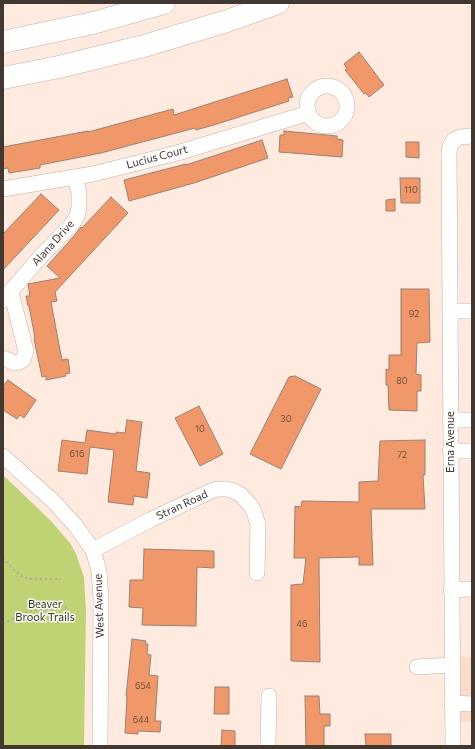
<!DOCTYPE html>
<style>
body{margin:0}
#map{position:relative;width:475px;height:749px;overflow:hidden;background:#feeade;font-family:Commissioner,sans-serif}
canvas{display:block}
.frame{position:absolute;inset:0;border:4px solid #423832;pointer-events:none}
</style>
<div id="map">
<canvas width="475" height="749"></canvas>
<div class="frame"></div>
</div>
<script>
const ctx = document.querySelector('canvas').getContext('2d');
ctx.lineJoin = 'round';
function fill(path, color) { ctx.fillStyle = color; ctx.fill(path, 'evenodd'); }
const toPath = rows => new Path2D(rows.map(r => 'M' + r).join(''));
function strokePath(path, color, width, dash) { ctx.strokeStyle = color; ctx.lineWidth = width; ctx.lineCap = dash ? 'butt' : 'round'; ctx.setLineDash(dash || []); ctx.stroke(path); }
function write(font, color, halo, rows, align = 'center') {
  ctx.font = font + ' Commissioner,sans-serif'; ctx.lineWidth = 3; ctx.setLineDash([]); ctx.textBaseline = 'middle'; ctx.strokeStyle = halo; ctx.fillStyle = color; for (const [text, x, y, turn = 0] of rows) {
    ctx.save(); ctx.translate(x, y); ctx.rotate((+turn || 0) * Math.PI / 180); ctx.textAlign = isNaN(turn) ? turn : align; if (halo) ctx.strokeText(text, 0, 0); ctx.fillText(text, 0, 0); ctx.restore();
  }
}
const built = toPath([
 [461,657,472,657,472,722,459,722]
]);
const green = toPath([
 [3,475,51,521,70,543,76,554,84,577,86,611,84,746,3,746]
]);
const building = toPath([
 [359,52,384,85,369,97,366,93,364,94,345,70,347,69,344,64,359,52],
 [287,79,293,97,288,98,289,101,217,124,196,130,195,128,101,153,40,165,40,168,9,173,8,168,3,169,3,147,88,131,88,132,173,109,174,115,287,79],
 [284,131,337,136,337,139,343,140,342,157,279,152,280,135,284,135,284,131],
 [262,140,268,158,194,183,129,201,124,180,186,164,186,165,262,140],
 [406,142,419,142,419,158,406,157,406,142],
 [400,178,420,178,420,203,401,203,400,178],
 [41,194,59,210,3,270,3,234,41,194],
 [111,197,128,213,55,292,57,301,51,302,57,334,62,360,68,359,70,373,65,374,66,376,46,380,46,376,42,377,34,339,35,338,29,306,28,306,26,296,30,296,28,284,60,278,47,266,74,236,81,227,82,228,111,197],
 [395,199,395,211,386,211,386,200,395,199],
 [401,289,429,289,430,342,417,343,416,374,421,375,421,391,417,391,417,411,389,410,388,385,386,385,386,369,389,370,389,355,401,355,401,289],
 [295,376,321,389,281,469,250,454,289,377,295,376],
 [8,380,36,400,24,418,20,415,17,419,3,410,3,386,8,380],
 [199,406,223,454,200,466,175,418,199,406],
 [127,420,142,422,136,471,150,473,147,498,134,496,133,505,108,502,114,450,90,447,87,474,58,471,62,440,85,443,87,430,116,434,116,432,125,433,127,420],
 [425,440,425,475,423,475,425,509,371,509,373,565,359,565,359,557,319,558,320,662,291,661,291,585,303,584,306,558,294,558,295,506,301,507,302,501,359,502,359,482,378,481,380,441,425,440],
 [144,549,214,551,214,568,197,567,196,626,142,625,143,608,129,607,130,580,143,580,144,549],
 [132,639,146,641,145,644,148,644,147,654,151,655,149,675,158,676,155,721,161,721,160,732,138,731,138,734,125,733,127,696,126,696,132,639],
 [215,687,229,687,229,714,214,714,215,687],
 [305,696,319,696,320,714,330,714,330,726,324,726,324,746,306,746,305,696],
 [222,730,235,731,235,746,221,746,222,730],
 [365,734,391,734,391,746,366,746,365,734]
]);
const path = toPath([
 [3,558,14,570,23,577,30,579,61,579],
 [3,624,23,613,31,611,68,607]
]);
const minor = toPath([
 '307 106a20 20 0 1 1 40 0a20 20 0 1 1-40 0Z',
 [3,189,93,174,177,153,309,113],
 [3,300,42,255,72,224,77,216,79,208,79,193,75,177],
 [450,311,472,311],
 [3,358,15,363,19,362,23,360,26,351,11,292],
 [450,420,472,420],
 [450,451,472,451],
 [3,456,54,502,75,525,93,550,99,571,101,599,100,746],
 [93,550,150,520,211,491,217,489,226,489,234,491,241,495,251,506,255,515,258,525,257,573],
 [451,590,472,589],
 [417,667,452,665],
 [452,703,472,704],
 [268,746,269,696],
 [453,746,449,153,450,146,454,140,460,137,472,136]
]);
const highway = toPath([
 [3,42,93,23,164,3],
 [3,78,59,67,144,46,227,21,278,3]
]);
const numberNames = [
 ["110",411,190],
 ["92",414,314],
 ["80",402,381],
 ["30",286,419],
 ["10",200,429],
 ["616",77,454],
 ["72",402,455],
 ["46",302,624],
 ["654",143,686],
 ["644",141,720]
];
const streetNames = [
 ["Lucius Court",157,157,-15],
 ["Alana Drive",53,243,-48],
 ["Erna Avenue",450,442,-90],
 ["Stran Road",182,505,-25],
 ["West Avenue",99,606,-92]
];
const parkNames = [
 ["Beaver",45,604],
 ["Brook Trails",45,617]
];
fill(built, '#fdddc9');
fill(green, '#bfd374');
fill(building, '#f1986b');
strokePath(building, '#998175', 1);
strokePath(minor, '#c7afa1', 16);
strokePath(highway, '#c7afa1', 23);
strokePath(path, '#b8a89e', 2, [2, 3]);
strokePath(minor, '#fff', 15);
strokePath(highway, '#fff', 22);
write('9px', '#6e5040', null, numberNames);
write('11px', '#423832', '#fcfcfc', streetNames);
write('11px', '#313911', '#fcfcfc', parkNames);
</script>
